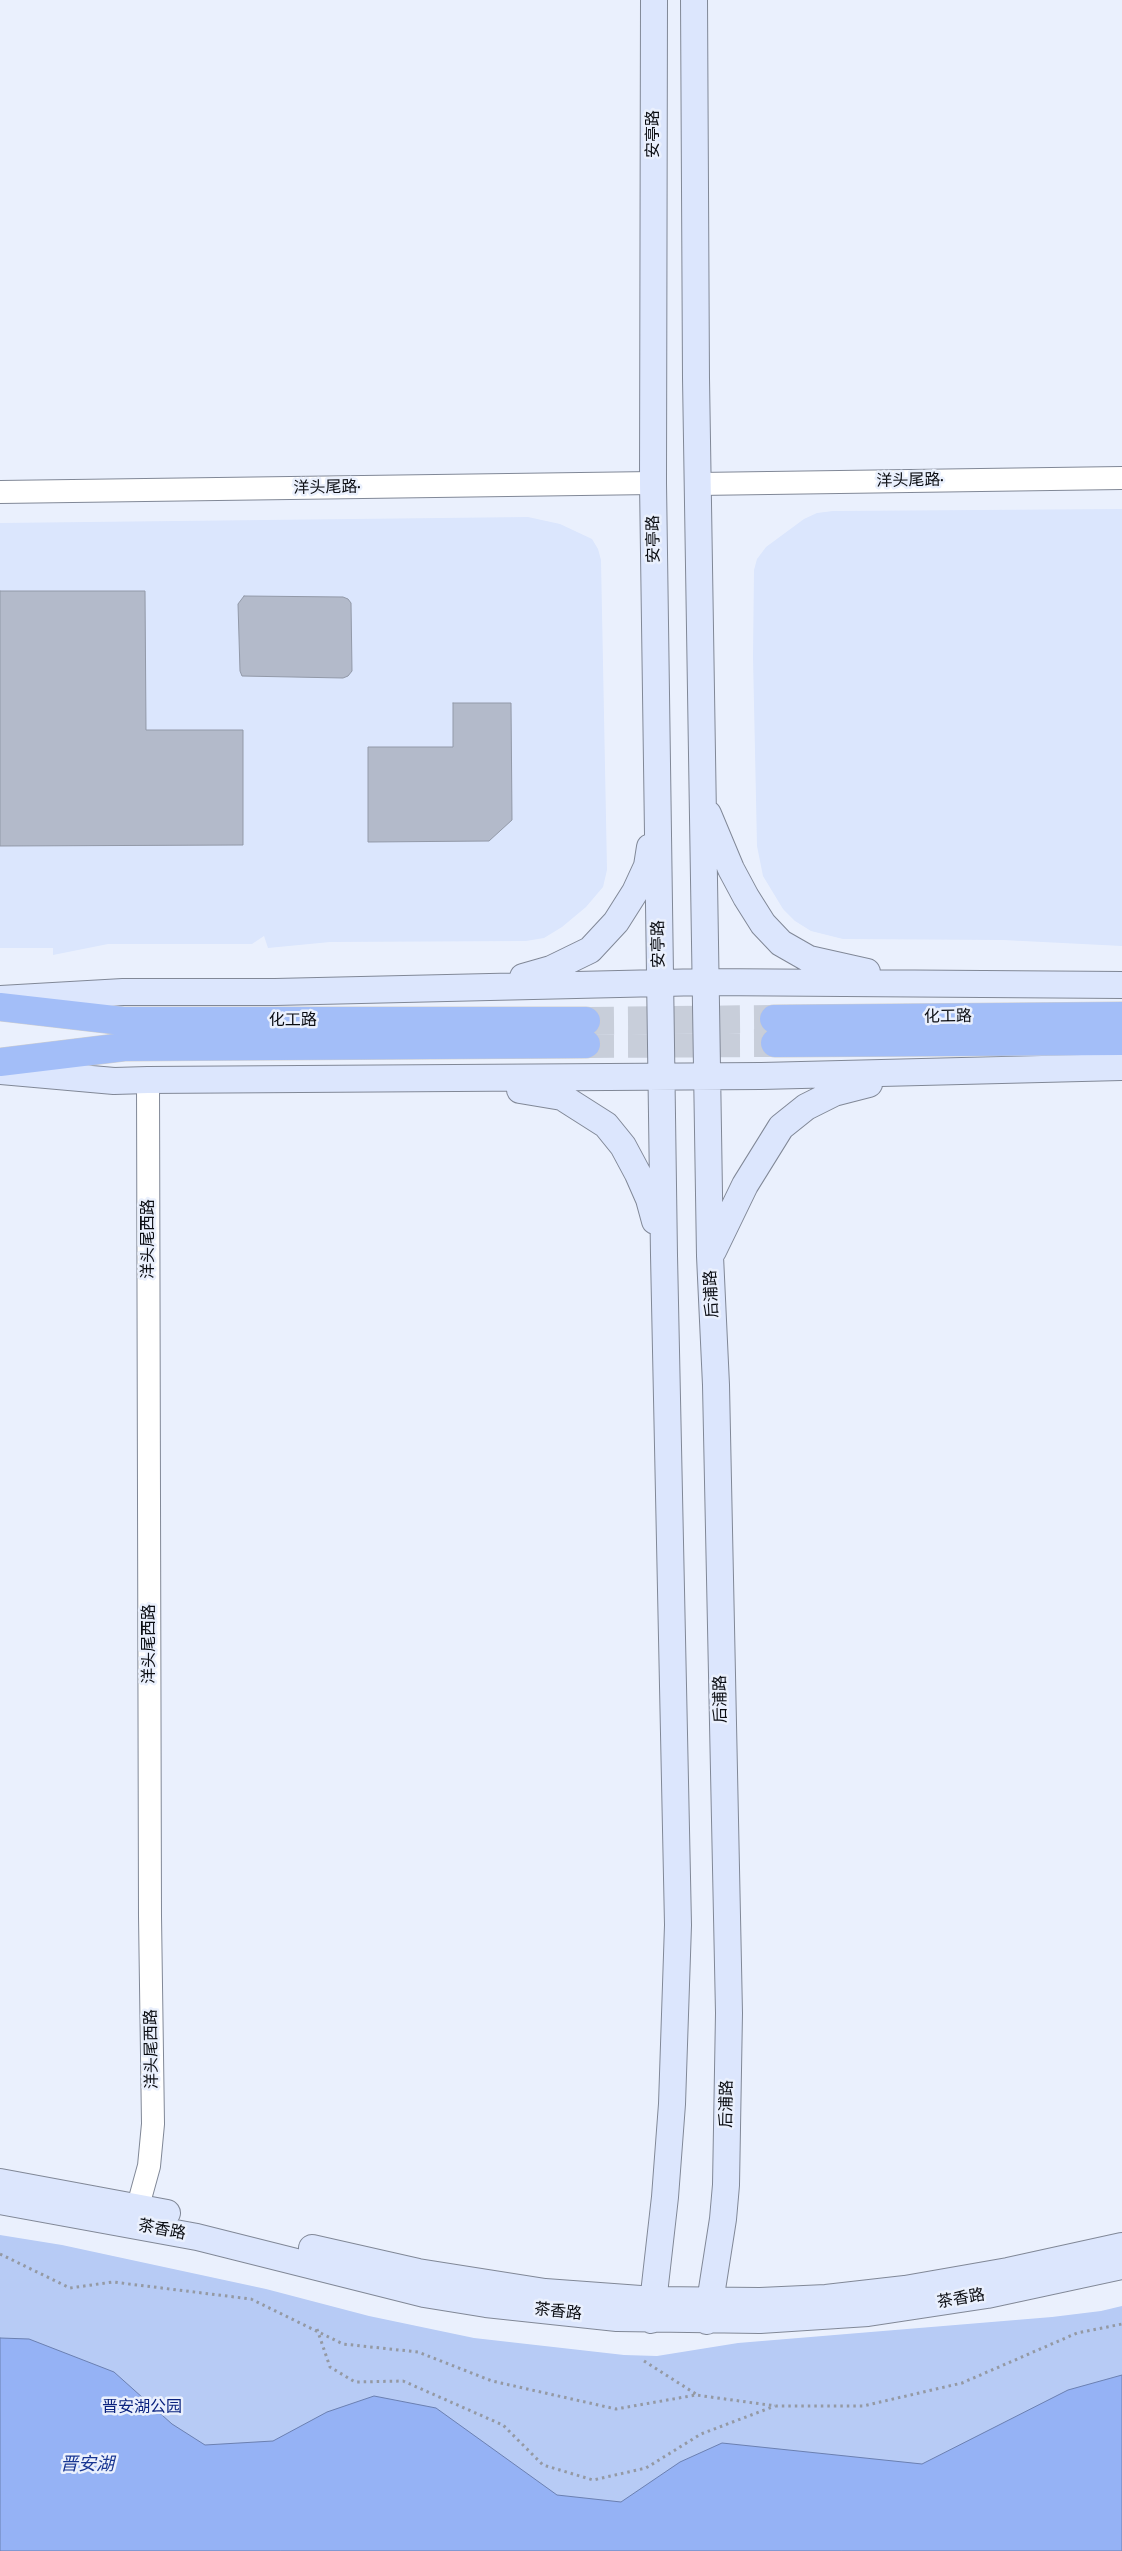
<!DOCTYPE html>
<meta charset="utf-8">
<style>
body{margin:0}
canvas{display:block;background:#eaf0fd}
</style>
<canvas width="1122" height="2551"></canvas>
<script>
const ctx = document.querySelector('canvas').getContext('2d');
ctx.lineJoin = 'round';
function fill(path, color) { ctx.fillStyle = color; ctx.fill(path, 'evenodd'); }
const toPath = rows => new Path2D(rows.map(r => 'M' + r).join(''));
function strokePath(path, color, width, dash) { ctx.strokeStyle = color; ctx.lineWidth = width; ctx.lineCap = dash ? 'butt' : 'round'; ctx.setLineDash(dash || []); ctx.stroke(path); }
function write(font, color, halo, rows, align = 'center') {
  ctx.font = font + ' "Space Grotesk","Noto Sans SC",sans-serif'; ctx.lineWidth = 5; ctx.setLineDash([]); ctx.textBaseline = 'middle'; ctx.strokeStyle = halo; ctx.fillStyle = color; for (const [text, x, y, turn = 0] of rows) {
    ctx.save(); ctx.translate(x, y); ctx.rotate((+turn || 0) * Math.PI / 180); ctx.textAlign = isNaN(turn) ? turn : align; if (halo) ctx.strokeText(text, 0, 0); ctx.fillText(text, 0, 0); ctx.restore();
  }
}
const built = toPath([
 [1122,509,1122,946,1003,940,843,939,811,931,795,921,783,909,763,876,757,846,753,657,754,570,757,559,766,547,804,519,817,513,833,511],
 [528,517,560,524,592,539,598,549,601,560,607,870,603,887,586,907,562,927,544,938,526,941,330,942,268,948,264,936,252,944,108,944,53,955,53,948,0,948,0,523]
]);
const green = toPath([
 [0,2235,62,2245,266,2289,369,2316,474,2338,624,2355,657,2356,738,2343,1052,2317,1101,2311,1122,2306,1122,2551,0,2551]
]);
const water = toPath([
 [0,2338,29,2339,114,2372,172,2424,205,2445,273,2441,327,2412,374,2396,436,2408,557,2495,621,2502,680,2462,722,2443,922,2464,1068,2390,1122,2375,1122,2551,0,2551,0,2338]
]);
const building = toPath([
 [0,591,145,591,146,730,243,730,243,845,0,846,0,591],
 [244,596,343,597,348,599,351,603,352,671,348,676,343,678,242,676,240,671,238,604,244,596],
 [453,703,511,703,512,820,489,841,368,842,368,747,453,747,453,703]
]);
const trunkTunnel = toPath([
 [586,1021,774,1019],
 [586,1044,775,1043]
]);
const path = toPath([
 [0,2254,70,2288,113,2282,251,2299,343,2344,418,2352,492,2381,616,2409,696,2395,776,2406,863,2406,962,2383,1077,2333,1122,2324],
 [317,2329,330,2367,355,2382,403,2381,503,2425,543,2465,593,2480,646,2468,701,2434,775,2406],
 [644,2361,696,2394]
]);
const tertiary = toPath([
 [698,484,1122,478],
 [0,492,653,483],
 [138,2206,149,2166,153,2124,150,1916,148,1080]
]);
const secondary = toPath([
 [694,0,696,378,710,1256,716,1385,729,2013,726,2185,723,2219,707,2321],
 [708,814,731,869,746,897,763,924,781,943,809,959,867,972],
 [523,977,551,969,590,950,616,922,635,892,647,866,650,847],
 [0,999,123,992,275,992,705,982,1122,985],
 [0,1071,114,1081,148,1080,761,1076,1122,1067],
 [520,1090,562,1097,606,1125,623,1146,638,1174,649,1199,655,1221],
 [713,1251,745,1185,781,1127,806,1107,834,1093,869,1084],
 [0,2182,167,2213],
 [0,2201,197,2237,424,2294,486,2304,617,2318,760,2320,868,2313,987,2295,1122,2266],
 [312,2248,418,2272,545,2292,654,2300,760,2301,826,2298,905,2289,1008,2271,1122,2246],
 [651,2320,665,2197,672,2104,678,1925,664,1255,653,483,654,0]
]);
const trunk = toPath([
 [0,1007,123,1021,586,1021],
 [774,1019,1122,1016],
 [775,1043,1122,1041],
 [0,1062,124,1047,586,1044]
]);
const streetNames = [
 ["安亭路",654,134,-90],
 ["洋头尾路·",910,481,-1],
 ["洋头尾路·",327,488,-1],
 ["安亭路",654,539,-91],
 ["安亭路",659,944,-91],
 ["化工路",948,1017,-1],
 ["化工路",293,1021],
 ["洋头尾西路",149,1239,-90],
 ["后浦路",712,1294,-93],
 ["洋头尾西路",150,1644,-90],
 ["后浦路",721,1699,-91],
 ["洋头尾西路",152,2049,-91],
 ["后浦路",727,2104,-89],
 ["茶香路",162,2230,11],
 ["茶香路",961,2299,-10],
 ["茶香路",558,2312,6]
];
const parkNames = [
 ["晋安湖公园",142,2408]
];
const waterNames = [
 ["晋安湖",87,2465]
];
fill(built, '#dbe6fd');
fill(green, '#b7cbf5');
fill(water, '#95b2f5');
strokePath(water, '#6b80b1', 1);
fill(building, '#b3baca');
strokePath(building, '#9299a8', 1);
strokePath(trunkTunnel, '#c8ceda', 28, [28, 14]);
strokePath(tertiary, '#818897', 24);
strokePath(secondary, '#818897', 28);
strokePath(trunk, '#cececf', 29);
strokePath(path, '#9499a3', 3, [2.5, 4]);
strokePath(tertiary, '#fff', 22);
strokePath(secondary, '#dce6fd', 26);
strokePath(trunk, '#a3bef8', 28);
write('16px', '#0a0c11', '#eaf0fd', streetNames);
write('16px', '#0b237f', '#eaf0fd', parkNames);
write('italic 18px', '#183692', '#eaf0fd', waterNames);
</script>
